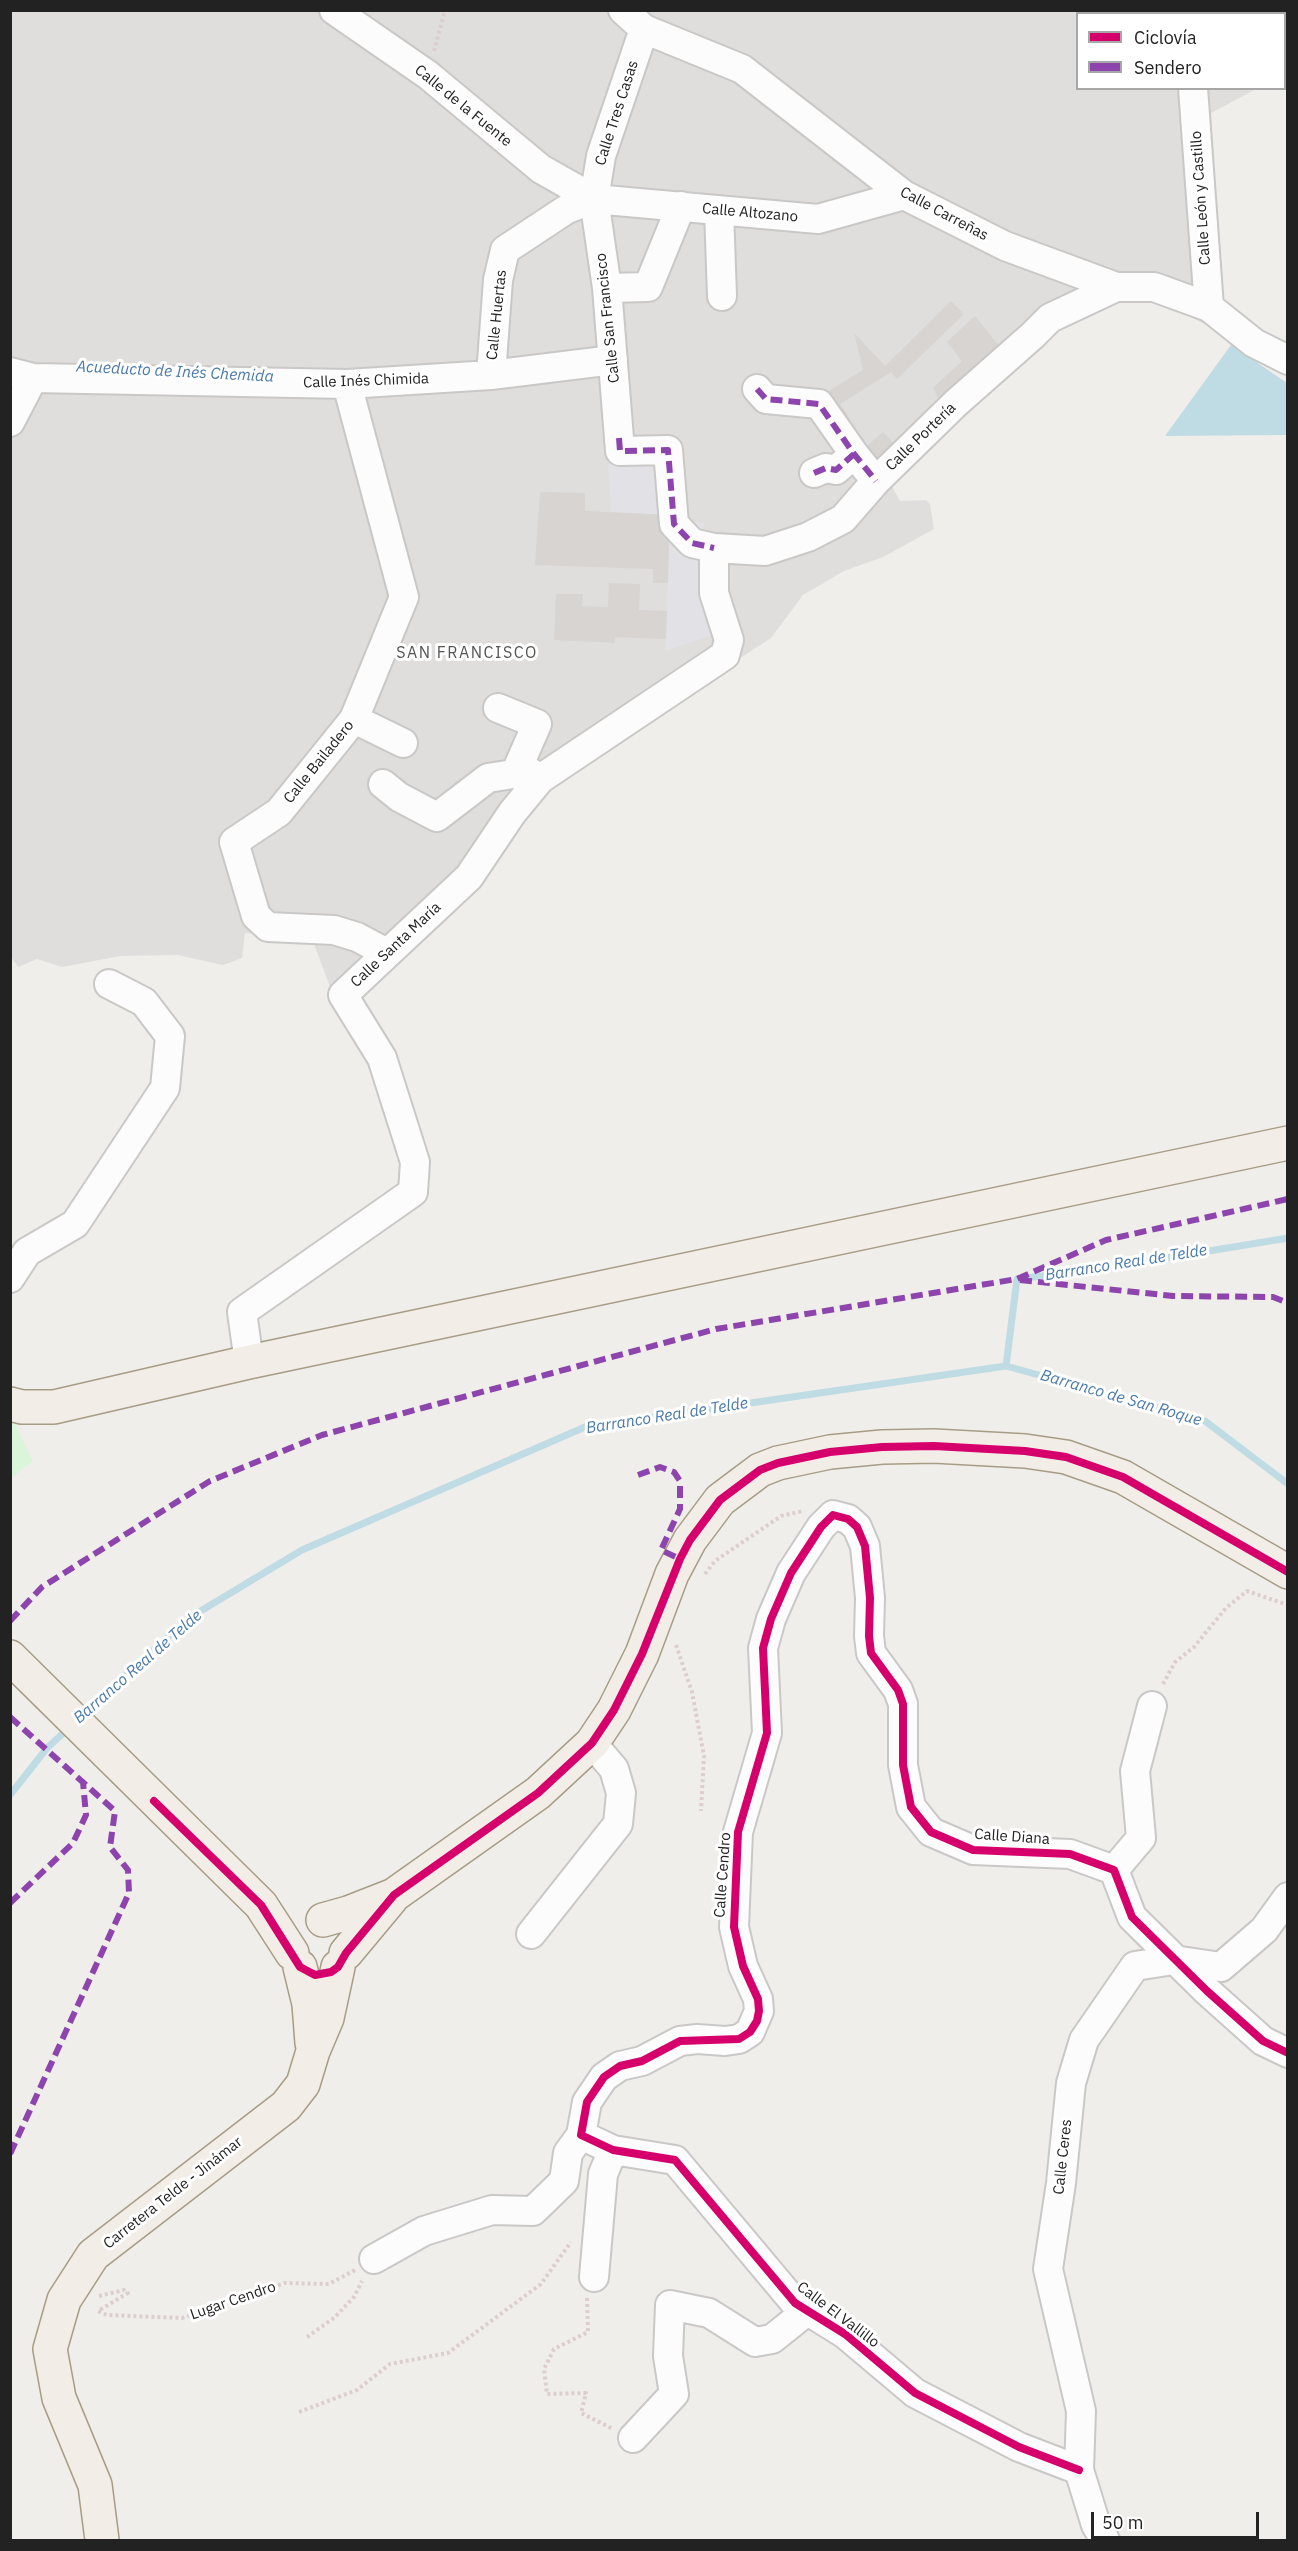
<!DOCTYPE html>
<meta charset="utf-8">
<style>
body{margin:0}
#map{position:relative;width:1298px;height:2551px;overflow:hidden;background:#f0eeeb;font-family:"IBM Plex Sans",sans-serif}
canvas{display:block}
.frame{position:absolute;inset:0;border:12px solid #222;pointer-events:none}
.legend{position:absolute;left:1076px;top:12px;width:210px;height:78px;box-sizing:border-box;background:#fff;border:2px solid #a7a7a7;margin:0;padding:8px 10px;list-style:none;font-size:18px;color:#222}
.legend li{display:flex;align-items:center;gap:12px;height:30px}
.legend b{width:30px;border:2px solid #a7a7a7}
.scale{position:absolute;left:1091px;top:2512px;width:168px;height:27px;box-sizing:border-box;border:3px solid #222;border-top:0;padding-left:8px;font-size:18px;line-height:21px;white-space:nowrap;color:#222;-webkit-text-stroke:4px #fff;paint-order:stroke}
</style>
<div id="map">
<canvas width="1298" height="2551"></canvas>
<div class="frame"></div>
<ul class="legend">
<li><b style="height:8px;background:#d6006c"></b>Ciclovía</li>
<li><b style="height:8px;background:#8e44ad"></b>Sendero</li>
</ul>
<div class="scale">50 m</div>
</div>
<script>
const ctx = document.querySelector('canvas').getContext('2d');
ctx.lineJoin = 'round';
function fill(path, color) { ctx.fillStyle = color; ctx.fill(path, 'evenodd'); }
const toPath = rows => new Path2D(rows.map(r => 'M' + r).join(''));
function strokePath(path, color, width, dash) { ctx.strokeStyle = color; ctx.lineWidth = width; ctx.lineCap = dash ? 'butt' : 'round'; ctx.setLineDash(dash || []); ctx.stroke(path); }
function write(font, color, halo, rows, align = 'center') {
  ctx.font = font + ' "IBM Plex Sans",sans-serif'; ctx.lineWidth = 6; ctx.setLineDash([]); ctx.textBaseline = 'middle'; ctx.strokeStyle = halo; ctx.fillStyle = color; for (const [text, x, y, turn = 0] of rows) {
    ctx.save(); ctx.translate(x, y); ctx.rotate((+turn || 0) * Math.PI / 180); ctx.textAlign = isNaN(turn) ? turn : align; if (halo) ctx.strokeText(text, 0, 0); ctx.fillText(text, 0, 0); ctx.restore();
  }
}
const residential = toPath([
 [1287,10,1288,71,1285,73,1284,14,1078,14,1078,88,1256,89,1211,113,1220,304,1206,325,1149,295,1118,297,1056,325,889,481,900,501,926,500,930,504,934,529,883,557,844,571,803,595,771,638,575,765,537,794,339,1011,311,936,245,933,242,958,223,965,178,955,120,956,62,967,37,959,18,967,11,957,10,11]
]);
const park = toPath([
 [11,1416,33,1461,11,1478]
]);
const plaza = toPath([
 [607,444,677,446,677,519,704,523,702,545,722,632,665,651,670,515,611,512]
]);
const water = toPath([
 [1231,345,1287,383,1287,435,1165,436]
]);
const stream = toPath([
 [1006,1366,1017,1279,1099,1269,1288,1238],
 [82,1715,189,1618,302,1550,585,1427,1006,1366,1205,1421,1288,1484],
 [10,1795,47,1748,70,1727]
]);
const building = toPath([
 [951,301,964,314,897,379,891,372,840,404,850,419,841,425,822,395,863,370,854,333,885,366],
 [975,316,1003,351,942,406,933,388,962,361,947,342],
 [883,432,896,446,871,469,859,453],
 [540,492,585,493,585,511,670,515,668,583,653,583,653,569,535,565],
 [609,583,640,584,639,610,667,611,666,639,615,637,615,643,554,640,556,594,583,594,582,606,608,607]
]);
const path = toPath([
 [434,51,445,10],
 [705,1574,715,1561,781,1516,803,1511],
 [676,1645,692,1692,704,1756,701,1811],
 [1163,1684,1175,1662,1194,1647,1226,1608,1247,1591,1288,1605],
 [99,2296,124,2290,128,2293,98,2311,107,2315,182,2318,285,2283,329,2284,355,2270],
 [587,2298,588,2332,554,2349,544,2369,547,2394,586,2393,581,2413,613,2429],
 [307,2337,334,2318,354,2297,362,2281],
 [299,2412,357,2390,390,2364,448,2353,541,2284,571,2242]
]);
const minor = toPath([
 [334,10,428,75,541,169,594,199,818,219,904,195],
 [623,10,644,29,742,69,904,195,1005,246,1116,287,1154,287,1209,307,1254,343,1288,360],
 [1185,10,1186,14],
 [644,29,601,156,594,199,607,288,620,451,668,450,674,524,692,543,714,548,765,551,808,537,843,519,876,481,956,403,1033,335,1050,318,1116,287],
 [1284,49,1288,47],
 [1193,88,1209,307],
 [719,210,722,296],
 [607,288,648,287,681,206],
 [10,372,33,378,347,384,491,375,613,360],
 [491,375,498,280,505,250,567,209,594,199],
 [347,384,404,597,354,719,279,812,234,842,256,916,268,927,334,930,357,937,387,953],
 [757,389,766,399,819,404,854,454,876,481],
 [10,422,33,378],
 [814,473,826,468,836,470,854,454],
 [498,708,537,724,519,765,540,779],
 [354,719,403,743],
 [383,784,399,797,437,817,488,778,513,774,540,779],
 [10,1278,27,1252,75,1224,165,1088,170,1036,144,1002,109,984],
 [249,1362,242,1312,413,1192,415,1162,382,1058,343,995,469,877,512,813,540,779,725,655,729,640,714,593,714,548],
 [1114,1870,1141,1838,1135,1771,1152,1706],
 [531,1934,618,1824,621,1793,614,1769,592,1743],
 [581,2135,613,2150,675,2160,795,2303,845,2334,915,2393,1019,2447,1079,2470],
 [374,2259,424,2231,492,2210,533,2211,564,2181,568,2153,581,2135,587,2102,604,2077,620,2066,642,2061,680,2041,697,2039,725,2041,739,2039,750,2032,759,2011,758,1999,743,1966,734,1927,738,1832,767,1733,763,1648,771,1619,791,1573,821,1527,833,1515,848,1519,857,1527,865,1546,870,1598,869,1636,871,1653,898,1690,903,1704,903,1765,911,1807,931,1832,973,1850,1070,1854,1114,1870,1132,1917,1207,1991,1263,2041,1288,2053],
 [594,2277,603,2174,613,2150],
 [633,2438,674,2394,668,2356,670,2305,709,2313,755,2342,772,2339,807,2311],
 [1105,2540,1096,2525,1079,2470,1081,2411,1048,2269,1061,2183,1071,2083,1084,2040,1135,1966,1174,1960,1221,1967,1264,1930,1288,1897]
]);
const major = toPath([
 [10,1404,22,1407,54,1407,249,1362,1288,1143],
 [10,1657,261,1905,292,1953],
 [323,1920,348,1913,394,1895,538,1793,592,1743,614,1710,642,1654,672,1574,690,1540,720,1500,760,1470,778,1463,830,1452,882,1447,934,1446,1025,1451,1066,1457,1123,1477,1288,1572],
 [346,1953,391,1899],
 [300,1967,309,2004,312,2043],
 [102,2540,95,2485,59,2398,50,2349,64,2300,93,2255,286,2106,303,2084,313,2051,327,2018,338,1967]
]);
const quiet = toPath([
 [757,389,766,399,819,404,854,454,876,481],
 [619,438,620,451,668,450,674,524,692,543,714,548],
 [814,473,826,468,836,470,854,454],
 [1020,1280,1173,1296,1273,1297,1288,1303],
 [638,1475,660,1467,674,1472,680,1481,680,1509,661,1550,680,1559],
 [10,1621,42,1587,210,1481,322,1435,716,1329,1017,1279,1106,1240,1288,1199],
 [10,1717,115,1811,110,1847,128,1870,129,1893,10,2154],
 [10,1903,73,1843,86,1815,83,1782]
]);
const cycleway = toPath([
 [154,1801,261,1905,300,1967,315,1975,331,1972,338,1967,346,1953,394,1895,538,1793,592,1743,614,1710,642,1654,680,1559,690,1540,720,1500,760,1470,778,1463,830,1452,882,1447,934,1446,1025,1451,1066,1457,1123,1477,1288,1572],
 [1079,2470,1019,2447,915,2393,845,2334,795,2303,675,2160,613,2150,581,2135,587,2102,604,2077,620,2066,642,2061,680,2041,739,2039,750,2032,757,2021,759,2011,758,1999,743,1966,734,1927,738,1832,767,1733,763,1648,771,1619,791,1573,821,1527,833,1515,848,1519,857,1527,865,1546,870,1598,869,1636,871,1653,898,1690,903,1704,903,1765,911,1807,931,1832,973,1850,1070,1854,1114,1870,1132,1917,1207,1991,1263,2041,1288,2053]
]);
const streetNames = [
 ["Calle de la Fuente",463,106,39],
 ["Calle Tres Casas",617,113,-72],
 ["Calle León y Castillo",1201,198,-94],
 ["Calle Altozano",750,213,5],
 ["Calle Carreñas",944,214,28],
 ["Calle Huertas",497,315,-84],
 ["Calle San Francisco",608,318,-96],
 ["Calle Inés Chimida",366,381,-2],
 ["Calle Portería",921,437,-44],
 ["Calle Bailadero",319,762,-51],
 ["Calle Santa María",396,945,-43],
 ["Calle Diana",1012,1837,4],
 ["Calle Cendro",723,1875,-86],
 ["Calle Ceres",1063,2157,-84],
 ["Carretera Telde - Jinámar",173,2193,-38],
 ["Lugar Cendro",233,2301,-19],
 ["Calle El Vallillo",838,2315,37]
];
const waterNames = [
 ["Acueducto de Inés Chemida",175,372,3],
 ["Barranco Real de Telde",1126,1263,-9],
 ["Barranco de San Roque",1121,1398,16],
 ["Barranco Real de Telde",667,1416,-9],
 ["Barranco Real de Telde",138,1667,-41]
];
const neighbourhoodNames = [
 ["SAN FRANCISCO",467,653]
];
fill(residential, '#dfdedc');
fill(park, '#daf5da');
fill(plaza, '#e2e1e5');
fill(water, '#bfdbe3');
strokePath(stream, '#bfdbe3', 7);
fill(building, '#d7d4d2');
strokePath(minor, '#c9c8c7', 32);
strokePath(major, '#a79c86', 36);
strokePath(path, '#dccecd', 4, [3, 3]);
strokePath(minor, '#fdfcfc', 28);
strokePath(major, '#f3ede7', 33);
strokePath(quiet, '#8e44ad', 6, [12, 6]);
strokePath(cycleway, '#d6006c', 8);
write('15px', '#222', '#fff', streetNames);
write('italic 16px', '#4a7aab', '#fff', waterNames);
ctx.letterSpacing = '1.5px';
write('16px', '#555', '#fff', neighbourhoodNames);
ctx.letterSpacing = '0px';
</script>
